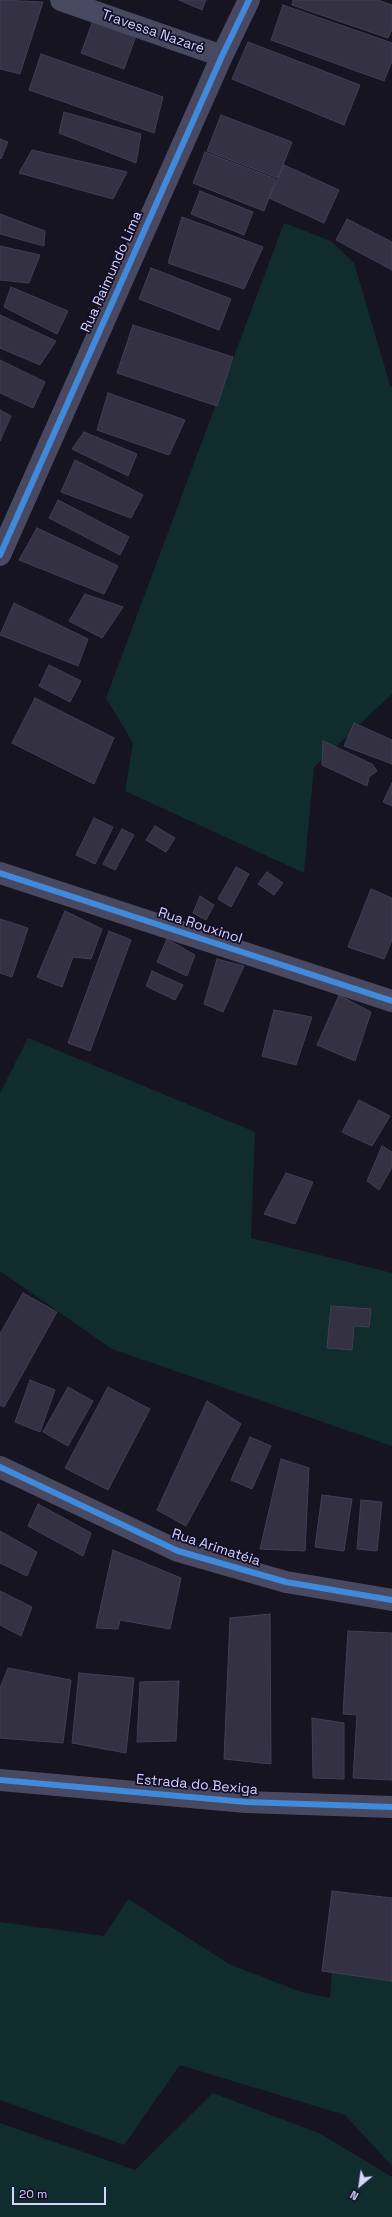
<!DOCTYPE html>
<meta charset="utf-8">
<style>
body{margin:0}
#map{position:relative;width:392px;height:2217px;overflow:hidden;background:#161420;font-family:"Space Grotesk",sans-serif}
canvas{display:block}
.north{position:absolute;left:340px;top:2165px;width:40px;height:40px;-webkit-text-stroke:3px #120e26;paint-order:stroke;rotate:209deg;font-size:11px;font-weight:700;line-height:16px;text-align:center;color:#d7d2ff}
.north::after{content:'';display:block;margin:auto;width:14px;height:18px;background:#d7d2ff;clip-path:polygon(50% 0,100% 100%,50% 72%,0 100%)}
.scale{position:absolute;left:12px;top:2187px;width:94px;height:18px;box-sizing:border-box;border:2px solid #d7d2ff;border-top:0;padding-left:5px;font-size:12px;line-height:14px;white-space:nowrap;color:#d7d2ff;-webkit-text-stroke:3px #120e26;paint-order:stroke}
</style>
<div id="map">
<canvas width="392" height="2217"></canvas>
<div class="north">N</div>
<div class="scale">20 m</div>
</div>
<script>
const ctx = document.querySelector('canvas').getContext('2d');
ctx.lineJoin = 'round';
function fill(path, color) { ctx.fillStyle = color; ctx.fill(path, 'evenodd'); }
const toPath = rows => new Path2D(rows.map(r => 'M' + r).join(''));
function strokePath(path, color, width, dash) { ctx.strokeStyle = color; ctx.lineWidth = width; ctx.lineCap = dash ? 'butt' : 'round'; ctx.setLineDash(dash || []); ctx.stroke(path); }
function write(font, color, halo, rows, align = 'center') {
  ctx.font = font + ' "Space Grotesk",sans-serif'; ctx.lineWidth = 3.5; ctx.setLineDash([]); ctx.textBaseline = 'middle'; ctx.strokeStyle = halo; ctx.fillStyle = color; for (const [text, x, y, turn = 0] of rows) {
    ctx.save(); ctx.translate(x, y); ctx.rotate((+turn || 0) * Math.PI / 180); ctx.textAlign = isNaN(turn) ? turn : align; if (halo) ctx.strokeText(text, 0, 0); ctx.fillText(text, 0, 0); ctx.restore();
  }
}
const green = toPath([
 [284,223,331,241,354,263,390,385,392,387,392,694,314,767,304,873,125,791,133,743,106,698],
 [28,1038,255,1132,251,1238,392,1273,392,1446,112,1349,0,1271,0,1093],
 [128,1899,229,1964,301,1992,330,1998,332,1971,392,1981,392,2166,345,2115,180,2065,124,2145,0,2100,0,1922,104,1936],
 [213,2093,321,2134,392,2177,392,2217,0,2217,0,2123,135,2170]
]);
const building = toPath([
 [0,0,43,2,20,74,0,69,0,0],
 [179,0,206,0,202,10,179,0],
 [293,0,378,0,392,5,392,29,388,38,292,5,293,0],
 [283,5,392,43,392,61,384,81,271,40,283,5],
 [94,18,137,33,124,69,81,53,94,18],
 [248,42,360,85,344,125,232,79,248,42],
 [41,54,163,97,154,133,29,90,41,54],
 [64,112,141,134,136,163,59,133,64,112],
 [221,115,292,142,278,178,207,151,221,115],
 [0,139,8,142,1,159,0,158,0,139],
 [32,150,127,172,113,199,19,173,32,150],
 [205,152,276,179,264,211,193,183,205,152],
 [284,165,339,190,324,223,269,198,284,165],
 [200,191,253,212,244,235,191,214,200,191],
 [0,214,45,231,44,246,0,234,0,214],
 [182,217,263,247,244,289,168,263,182,217],
 [347,219,392,242,392,270,336,240,347,219],
 [0,246,40,255,29,283,0,280,0,246],
 [151,268,231,299,219,330,139,299,151,268],
 [11,287,68,311,57,334,4,307,11,287],
 [0,315,56,341,40,365,0,348,0,315],
 [133,325,233,357,217,406,117,373,133,325],
 [0,360,45,382,33,408,0,393,0,360],
 [108,393,185,420,169,455,97,430,108,393],
 [0,410,11,416,0,441,0,410],
 [84,432,137,454,128,476,72,449,84,432],
 [75,460,143,495,131,518,61,492,75,460],
 [58,500,129,537,120,555,49,518,58,500],
 [37,528,118,566,104,594,19,560,37,528],
 [85,594,123,607,102,638,69,621,85,594],
 [14,603,88,639,78,666,0,635,14,603],
 [49,665,81,681,70,702,39,686,49,665],
 [35,698,114,738,94,784,12,743,35,698],
 [354,723,392,740,392,764,344,746,354,723],
 [323,741,372,764,377,771,369,777,367,786,322,765,323,741],
 [392,783,392,806,383,802,392,783],
 [94,818,113,827,95,864,76,855,94,818],
 [155,826,175,838,166,852,146,840,155,826],
 [122,829,134,835,115,870,103,864,122,829],
 [236,867,249,874,231,907,218,899,236,867],
 [267,872,283,883,274,895,258,884,267,872],
 [371,889,392,898,392,940,384,959,348,947,371,889],
 [200,896,214,905,206,920,193,913,200,896],
 [65,911,102,929,91,959,73,957,62,987,37,977,65,911],
 [0,919,28,928,12,977,0,973,0,919],
 [109,931,131,940,90,1051,68,1043,109,931],
 [167,939,195,955,187,976,157,962,167,939],
 [217,959,244,966,223,1012,204,1004,217,959],
 [152,971,183,985,175,1000,146,986,152,971],
 [339,995,371,1012,355,1061,317,1045,339,995],
 [274,1010,312,1017,296,1065,262,1056,274,1010],
 [359,1100,390,1116,372,1146,342,1132,359,1100],
 [382,1146,392,1152,392,1167,379,1190,367,1181,382,1146],
 [286,1173,313,1182,295,1224,264,1214,286,1173],
 [23,1293,57,1312,4,1407,0,1405,0,1334,23,1293],
 [331,1306,371,1309,369,1327,354,1326,352,1350,327,1348,331,1306],
 [30,1380,55,1390,40,1432,15,1422,30,1380],
 [68,1387,93,1401,68,1446,43,1432,68,1387],
 [108,1387,150,1409,108,1490,65,1468,108,1387],
 [207,1401,241,1424,186,1526,157,1510,207,1401],
 [250,1437,271,1446,252,1489,231,1480,250,1437],
 [281,1459,309,1468,305,1551,260,1549,281,1459],
 [322,1495,352,1499,344,1551,315,1547,322,1495],
 [361,1500,382,1502,377,1551,357,1549,361,1500],
 [38,1504,91,1533,83,1556,28,1526,38,1504],
 [0,1531,37,1552,27,1576,0,1563,0,1531],
 [113,1550,181,1578,170,1629,120,1620,118,1629,96,1628,113,1550],
 [0,1591,32,1607,21,1636,0,1625,0,1591],
 [270,1614,271,1764,224,1759,230,1618,270,1614],
 [348,1631,392,1633,392,1780,353,1778,357,1715,343,1714,348,1631],
 [8,1668,71,1680,63,1743,0,1738,0,1688,8,1668],
 [79,1673,134,1678,126,1753,72,1743,79,1673],
 [179,1681,176,1741,137,1742,140,1682,179,1681],
 [312,1718,344,1723,344,1779,313,1778,312,1718],
 [332,1891,392,1898,392,1981,322,1971,332,1891]
]);
const minor = toPath([
 [61,0,222,56],
 [0,555,222,56,249,0],
 [0,873,392,1001],
 [0,1467,178,1551,286,1582,392,1600],
 [0,1780,246,1802,392,1807]
]);
const cycleway = toPath([
 [0,555,222,56,249,0],
 [0,873,392,1001],
 [0,1467,178,1551,286,1582,392,1600],
 [0,1780,246,1802,392,1807]
]);
const streetNames = [
 ["Travessa Nazaré",153,32,19],
 ["Rua Raimundo Lima",112,272,-66],
 ["Rua Rouxinol",200,926,18],
 ["Rua Arimatéia",216,1548,18],
 ["Estrada do Bexiga",197,1785,5]
];
fill(green, '#112c2d');
fill(building, '#343143');
strokePath(building, '#423e55', 1);
strokePath(minor, '#494861', 22);
strokePath(cycleway, '#408adc', 6);
write('14px', '#d7d2ff', '#120e26', streetNames);
</script>
